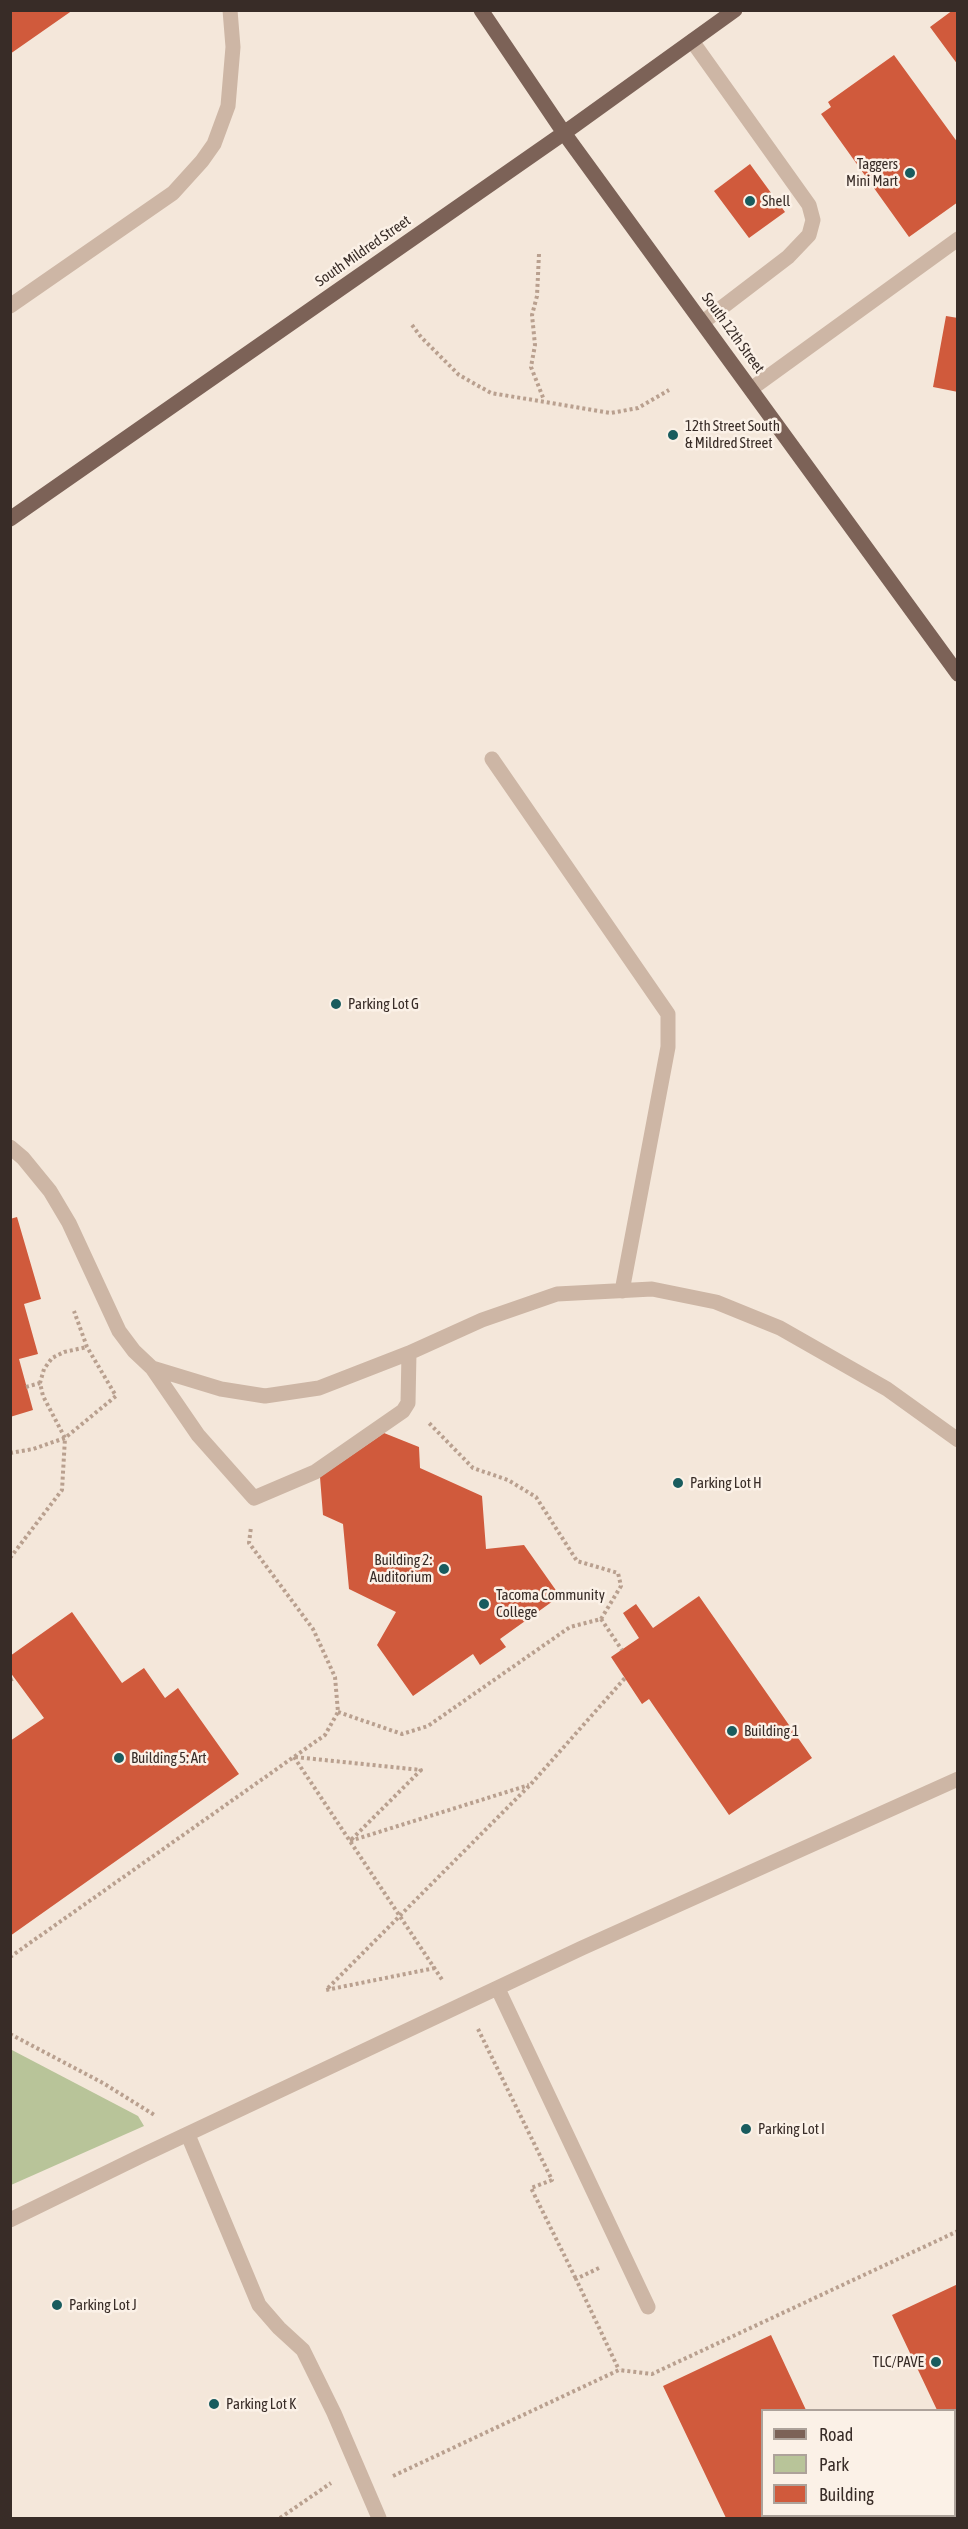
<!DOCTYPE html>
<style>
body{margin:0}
#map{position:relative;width:968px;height:2529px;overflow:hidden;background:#f4e7da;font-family:"Asap Condensed",sans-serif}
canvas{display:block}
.frame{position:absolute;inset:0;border:12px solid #382c27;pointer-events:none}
.legend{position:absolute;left:761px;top:2409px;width:195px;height:108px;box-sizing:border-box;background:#fbf1e7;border:2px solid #ada29a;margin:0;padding:8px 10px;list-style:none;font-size:18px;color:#382c27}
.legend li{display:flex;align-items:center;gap:12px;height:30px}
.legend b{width:30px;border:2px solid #ada29a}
</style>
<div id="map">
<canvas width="968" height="2529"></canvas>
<div class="frame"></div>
<ul class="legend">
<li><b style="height:8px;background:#7c6257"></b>Road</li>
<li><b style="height:16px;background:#b8c499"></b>Park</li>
<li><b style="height:16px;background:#d05a3c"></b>Building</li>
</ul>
</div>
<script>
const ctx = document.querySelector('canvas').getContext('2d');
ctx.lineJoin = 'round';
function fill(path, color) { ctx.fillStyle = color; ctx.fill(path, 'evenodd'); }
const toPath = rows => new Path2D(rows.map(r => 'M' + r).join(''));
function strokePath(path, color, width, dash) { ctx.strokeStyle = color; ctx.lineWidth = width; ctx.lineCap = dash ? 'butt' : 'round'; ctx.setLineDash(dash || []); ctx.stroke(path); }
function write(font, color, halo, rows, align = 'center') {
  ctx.font = font + ' "Asap Condensed",sans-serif'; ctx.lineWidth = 5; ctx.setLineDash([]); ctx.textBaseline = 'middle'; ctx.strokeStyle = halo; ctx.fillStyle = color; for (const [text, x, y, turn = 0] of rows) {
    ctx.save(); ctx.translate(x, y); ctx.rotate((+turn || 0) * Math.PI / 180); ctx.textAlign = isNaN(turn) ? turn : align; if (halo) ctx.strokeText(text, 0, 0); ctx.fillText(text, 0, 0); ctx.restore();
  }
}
const green = toPath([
 [10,2049,138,2116,144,2126,11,2185]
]);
const building = toPath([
 [10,10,73,10,10,54],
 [953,10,958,10,958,65,930,27],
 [894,55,958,143,958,202,909,237,821,114,831,107,828,102],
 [750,164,785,212,749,238,714,191],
 [946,316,958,318,958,392,933,387],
 [17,1217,41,1299,24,1304,38,1354,19,1359,33,1410,10,1417,10,1219],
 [384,1433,419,1447,420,1468,482,1496,486,1549,524,1545,560,1596,500,1639,506,1647,480,1665,473,1654,413,1696,377,1645,396,1612,349,1589,343,1524,323,1515,320,1477],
 [699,1596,812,1758,729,1815,649,1699,642,1704,611,1657,639,1638,623,1613,636,1604,653,1628],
 [72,1612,122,1683,144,1668,165,1698,178,1688,239,1774,10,1936,10,1741,44,1718,10,1672,10,1656],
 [958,2284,958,2413,954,2415,954,2410,937,2410,892,2315],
 [771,2335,806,2410,762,2410,762,2516,820,2516,813,2518,726,2518,663,2386],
 [914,2516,953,2516,947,2518,916,2518]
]);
const path = toPath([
 [539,254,537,296,532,315,535,345,531,367,544,400],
 [412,325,421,337,459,375,491,393,611,413,638,408,669,390],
 [26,1387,40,1383],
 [10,1453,33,1449,65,1438,116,1396,87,1347,74,1311],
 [10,1558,62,1490,65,1438,43,1396,40,1383,44,1369,52,1358,64,1352,87,1347],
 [601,1619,622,1650],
 [10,1680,15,1678],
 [338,1712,402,1734,428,1726,570,1627,601,1619,621,1586,618,1573,577,1561,536,1497,508,1480,473,1468,429,1423],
 [294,1757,443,1981],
 [295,1757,421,1770,350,1841],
 [350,1841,529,1785],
 [10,1957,325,1735,338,1712,335,1677,313,1629,249,1543,251,1527],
 [435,1968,326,1990,531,1784,625,1678],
 [478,2029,552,2180,531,2188,576,2279],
 [10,2034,103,2083,156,2116],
 [957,2166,958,2166],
 [599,2268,576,2279,619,2370],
 [393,2476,619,2370,652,2374,958,2231],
 [280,2518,331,2483]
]);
const minor = toPath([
 [692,41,809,205,813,220,809,235,788,257,703,322],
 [10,306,173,193,202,161,214,144,228,106,233,47,230,10],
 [751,389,958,239],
 [492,759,668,1014,668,1047,622,1291],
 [10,1147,23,1158,50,1191,69,1223,119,1331,134,1351,152,1368,198,1435,254,1498,315,1472,403,1411,408,1403,409,1353],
 [152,1368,221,1389,265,1396,319,1388,409,1353,482,1320,557,1294,652,1289,716,1302,780,1328,887,1389,958,1440],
 [498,1989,648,2307],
 [188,2135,259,2305,279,2328,303,2350,334,2413,379,2518],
 [10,2220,143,2155,582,1948,958,1779]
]);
const major = toPath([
 [481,10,564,133,958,674],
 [10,519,564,133,735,10]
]);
const markers = [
 [910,173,6,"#195c5e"],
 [750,201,6,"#195c5e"],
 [673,435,6,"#195c5e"],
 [336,1004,6,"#195c5e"],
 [678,1483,6,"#195c5e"],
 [444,1569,6,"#195c5e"],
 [484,1604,6,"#195c5e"],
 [732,1731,6,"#195c5e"],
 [119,1758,6,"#195c5e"],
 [746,2129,6,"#195c5e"],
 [57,2305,6,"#195c5e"],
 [936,2362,6,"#195c5e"],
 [214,2404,6,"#195c5e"]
];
const poiNames = [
 ["Taggers",898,164,"right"],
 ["Mini Mart",898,181,"right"],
 ["Shell",762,201],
 ["12th Street South",685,426],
 ["& Mildred Street",685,443],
 ["Parking Lot G",348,1004],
 ["Parking Lot H",690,1483],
 ["Building 2:",432,1560,"right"],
 ["Auditorium",432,1577,"right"],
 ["Tacoma Community",496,1595],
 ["College",496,1612],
 ["Building 1",744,1731],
 ["Building 5: Art",131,1758],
 ["Parking Lot I",758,2129],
 ["Parking Lot J",69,2305],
 ["TLC/PAVE",924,2362,"right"],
 ["Parking Lot K",226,2404]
];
const streetNames = [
 ["South Mildred Street",363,251,-35],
 ["South 12th Street",733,333,54]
];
fill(green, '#b8c499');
fill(building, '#d05a3c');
strokePath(path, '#b9a08f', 4, [3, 3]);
strokePath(minor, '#cdb6a5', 15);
strokePath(major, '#7c6257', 15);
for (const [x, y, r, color] of markers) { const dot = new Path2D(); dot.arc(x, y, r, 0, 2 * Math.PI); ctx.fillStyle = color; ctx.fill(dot); strokePath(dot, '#fbf1e7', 2); }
write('15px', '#382c27', '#fbf1e7', poiNames, 'left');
write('15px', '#382c27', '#fbf1e7', streetNames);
</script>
